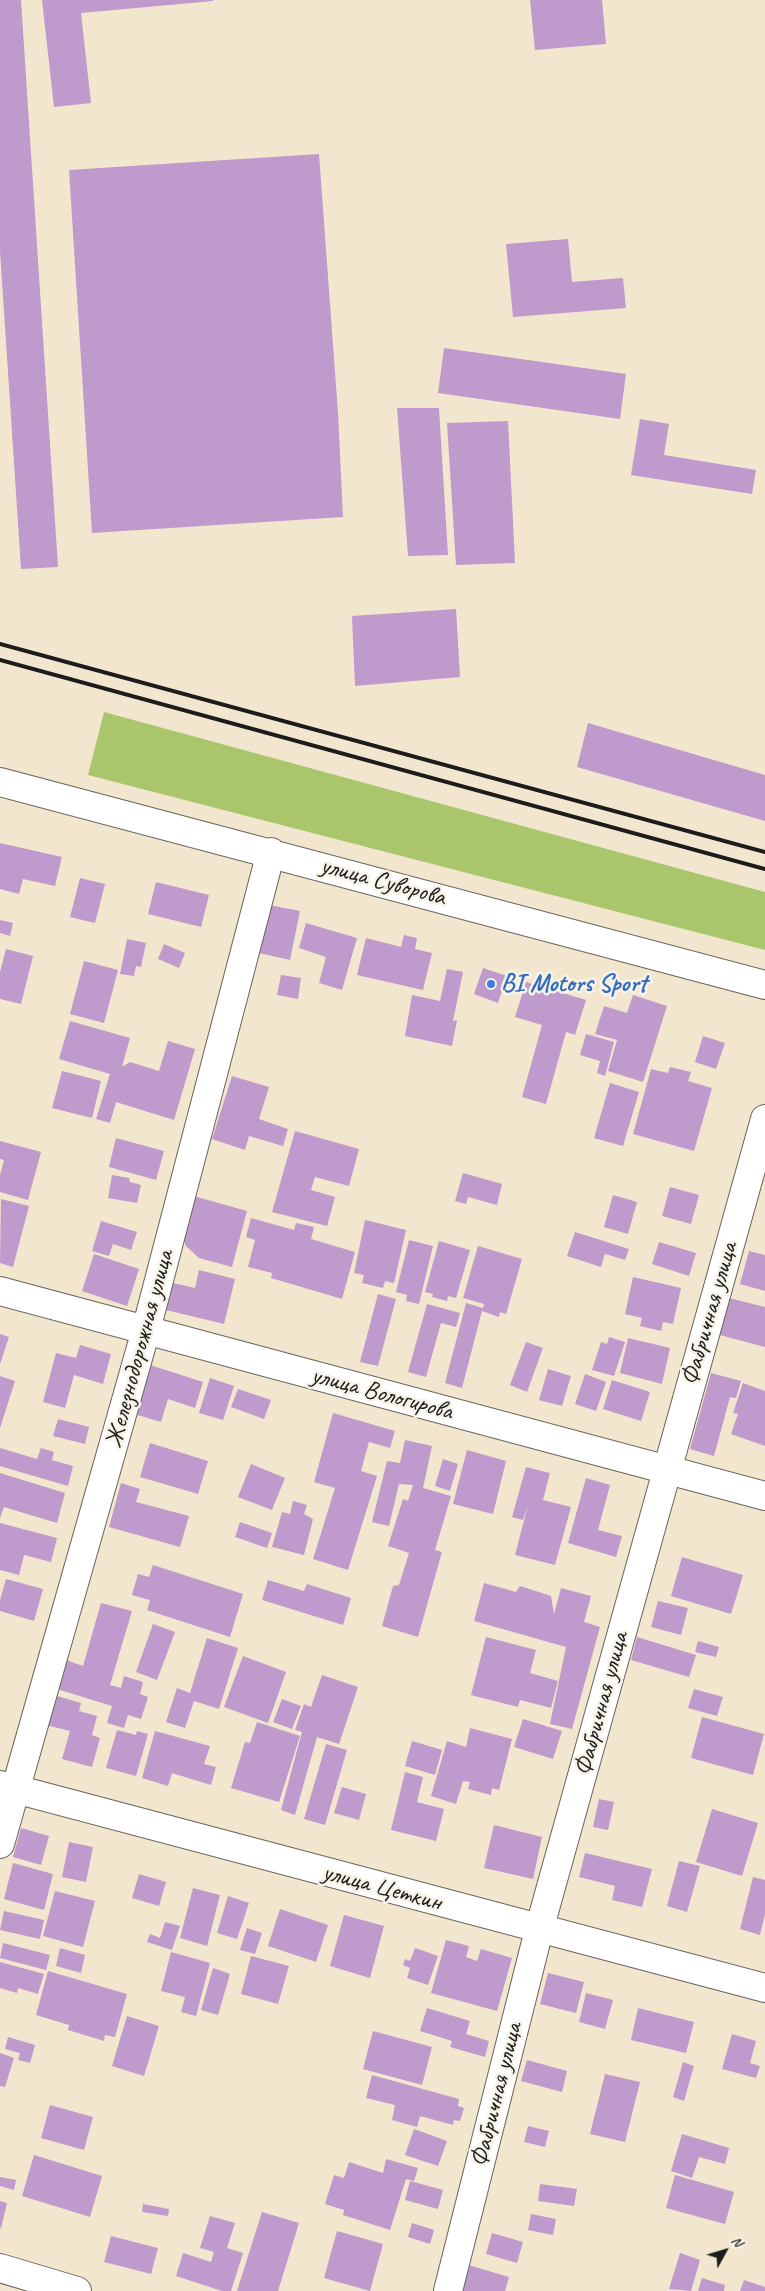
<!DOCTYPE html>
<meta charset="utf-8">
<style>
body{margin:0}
#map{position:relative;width:765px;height:2291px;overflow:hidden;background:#f2e6ce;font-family:Caveat,sans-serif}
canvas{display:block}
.north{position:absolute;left:700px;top:2226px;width:50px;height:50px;-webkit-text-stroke:4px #f7f3e8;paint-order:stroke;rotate:51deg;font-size:14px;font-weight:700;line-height:20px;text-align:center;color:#1c1c1c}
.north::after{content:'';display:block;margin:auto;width:18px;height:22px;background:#1c1c1c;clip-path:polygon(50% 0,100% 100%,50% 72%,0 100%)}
</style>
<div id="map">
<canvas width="765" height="2291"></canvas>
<div class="north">N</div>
</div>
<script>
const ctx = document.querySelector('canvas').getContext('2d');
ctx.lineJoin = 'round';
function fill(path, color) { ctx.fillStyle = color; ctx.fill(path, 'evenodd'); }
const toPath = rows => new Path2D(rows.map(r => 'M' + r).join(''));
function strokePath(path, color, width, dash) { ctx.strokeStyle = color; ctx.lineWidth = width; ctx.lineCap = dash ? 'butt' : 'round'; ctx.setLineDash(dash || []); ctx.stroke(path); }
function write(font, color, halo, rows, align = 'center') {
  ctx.font = font + ' Caveat,sans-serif'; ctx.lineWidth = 5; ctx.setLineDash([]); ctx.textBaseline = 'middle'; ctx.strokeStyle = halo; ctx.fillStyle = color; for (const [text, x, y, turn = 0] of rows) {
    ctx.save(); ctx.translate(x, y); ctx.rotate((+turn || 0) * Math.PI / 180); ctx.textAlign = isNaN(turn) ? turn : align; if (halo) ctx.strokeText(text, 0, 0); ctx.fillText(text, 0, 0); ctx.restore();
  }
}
const green = toPath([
 [104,712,765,892,765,950,88,775]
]);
const building = toPath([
 [0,0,21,0,58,567,21,569,0,251],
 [42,0,213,0,213,1,81,13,91,103,54,107],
 [530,0,602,0,606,44,535,50],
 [319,154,338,413,343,517,92,533,69,170],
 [568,239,572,282,623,278,626,308,513,317,506,244],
 [444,348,626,374,620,419,438,393],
 [397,408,439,408,448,555,408,556],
 [640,419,669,424,664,455,756,470,752,494,631,475],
 [508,421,515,563,456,565,447,423],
 [456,609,460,677,355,686,352,616],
 [588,723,765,775,765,821,577,767],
 [0,843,62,857,55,886,23,879,19,894,0,889],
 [80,878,105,884,95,923,70,917],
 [156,882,209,895,201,927,148,914],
 [269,905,300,911,290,960,259,953],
 [0,920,13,923,10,936,0,933],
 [306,923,357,938,342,990,319,983,326,957,299,948],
 [404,935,417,938,415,949,432,953,423,990,357,975,366,938,401,947],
 [127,939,146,943,141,967,136,966,134,976,120,974],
 [164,944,185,953,179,968,158,959],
 [6,949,33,956,21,1004,0,999,0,972],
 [84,961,118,970,104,1023,70,1014],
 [483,968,507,976,498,1003,474,994],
 [447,969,463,972,453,1021,457,1020,452,1046,405,1036,412,995,440,1001],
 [281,975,301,978,298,999,277,995],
 [526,982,586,1000,575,1035,566,1032,546,1104,522,1097,542,1025,515,1017],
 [633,995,667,1006,643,1082,608,1071,617,1040,595,1034,604,1006,627,1013],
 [70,1021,130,1038,122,1067,130,1062,159,1071,168,1041,195,1049,174,1120,116,1102,110,1123,96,1119,110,1074,59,1059],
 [586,1034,614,1042,605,1076,597,1073,600,1061,580,1055],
 [703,1036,725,1043,716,1069,695,1062],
 [670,1067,691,1072,688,1081,712,1088,694,1151,633,1134,651,1069,668,1073],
 [62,1071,101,1081,92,1118,52,1108],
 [232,1076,269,1087,259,1119,288,1129,283,1146,249,1136,245,1150,212,1139],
 [610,1083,639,1092,623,1146,594,1138],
 [295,1131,359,1149,349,1186,315,1177,311,1190,335,1197,327,1226,272,1212],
 [116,1138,164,1151,156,1180,109,1167],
 [0,1141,41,1152,28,1200,0,1192,0,1175,4,1160,0,1159],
 [463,1173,502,1184,497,1205,468,1197,466,1204,455,1201],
 [112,1175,129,1178,130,1182,141,1185,137,1203,108,1198],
 [670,1187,699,1195,691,1224,662,1216],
 [190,1195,247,1211,232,1267,199,1258,186,1246,180,1231],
 [613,1195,637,1202,628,1234,604,1227],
 [1,1199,29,1206,13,1267,0,1263],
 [251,1218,294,1230,296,1223,314,1227,311,1239,355,1252,342,1299,271,1278,272,1273,248,1267,255,1240,246,1237],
 [365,1220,406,1230,394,1283,385,1281,383,1288,362,1283,364,1275,354,1273],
 [101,1221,137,1232,131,1250,113,1244,109,1256,92,1251],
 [575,1232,629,1249,625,1260,605,1254,601,1267,567,1256],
 [409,1240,433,1246,419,1304,406,1301,407,1295,396,1292],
 [439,1241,470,1250,456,1298,448,1296,447,1301,432,1297,433,1294,425,1292],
 [659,1242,696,1253,689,1276,652,1264],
 [478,1246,522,1259,506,1314,500,1312,499,1317,482,1311,462,1388,445,1383,466,1303,483,1308,484,1304,463,1298],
 [749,1251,765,1255,765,1291,740,1284],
 [94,1254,139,1269,127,1306,82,1291],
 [199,1270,235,1279,224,1324,162,1309,169,1282,195,1288],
 [633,1277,681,1288,673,1324,663,1322,661,1331,640,1326,642,1318,625,1314],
 [378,1294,396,1299,378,1366,360,1362],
 [725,1297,765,1307,765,1347,716,1334],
 [427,1304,460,1313,456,1327,441,1323,426,1377,408,1372],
 [0,1334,9,1337,0,1364],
 [609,1337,625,1342,614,1376,592,1370,601,1342,607,1344],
 [628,1338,670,1348,662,1384,620,1373],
 [526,1342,543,1348,527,1392,510,1385],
 [80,1345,111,1354,103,1384,74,1375,65,1408,43,1402,56,1353,76,1358],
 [150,1365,203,1382,195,1408,168,1399,161,1422,134,1414],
 [548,1369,571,1376,562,1406,539,1400],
 [711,1373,741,1381,736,1398,730,1397,714,1456,690,1449],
 [585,1374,606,1382,596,1411,575,1404],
 [0,1376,15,1381,0,1428],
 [210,1378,234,1386,223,1420,199,1413],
 [612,1380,650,1392,641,1421,603,1409],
 [743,1383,765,1391,765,1446,731,1434,738,1414,733,1413],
 [238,1389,271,1400,264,1419,231,1407],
 [333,1413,395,1431,390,1448,369,1442,361,1471,377,1476,348,1570,313,1559,335,1488,314,1482],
 [58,1419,89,1427,85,1444,53,1436],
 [405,1440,432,1446,423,1488,451,1496,435,1550,442,1552,418,1637,382,1626,393,1586,399,1585,409,1553,388,1546,403,1499,408,1501,413,1485,399,1484,389,1526,372,1522,387,1461,400,1463],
 [150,1443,208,1461,198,1494,140,1477],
 [0,1448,37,1459,41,1448,54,1452,52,1460,73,1466,68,1486,0,1466],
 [467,1450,506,1461,493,1514,453,1504],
 [443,1459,458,1464,450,1491,435,1486],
 [251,1464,285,1478,272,1510,238,1497],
 [526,1467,550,1473,543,1500,571,1507,555,1565,515,1555,528,1505,523,1520,512,1517],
 [0,1473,65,1493,57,1523,4,1507,0,1518],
 [586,1478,610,1485,598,1530,622,1536,616,1557,568,1543],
 [121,1483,140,1489,136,1502,189,1516,180,1547,109,1527],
 [293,1501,307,1505,304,1514,313,1519,304,1555,272,1547,282,1512,290,1514],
 [240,1522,272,1533,267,1548,235,1537],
 [0,1523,57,1538,51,1562,24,1555,19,1575,0,1570],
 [682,1557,743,1575,731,1614,671,1596],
 [153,1565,243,1594,230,1637,147,1610,150,1600,132,1595,138,1574,149,1577],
 [6,1579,43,1589,34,1621,0,1611,0,1600],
 [268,1580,304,1591,307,1584,351,1598,343,1625,262,1600],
 [484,1583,516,1592,520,1586,551,1596,554,1614,561,1588,591,1596,584,1622,600,1627,572,1729,550,1724,566,1647,474,1621],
 [658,1601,688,1608,681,1635,651,1627],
 [101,1603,132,1611,110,1685,121,1688,124,1676,143,1682,140,1694,148,1697,141,1719,128,1715,124,1728,107,1723,112,1706,57,1689,66,1660,83,1666],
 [153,1624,175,1632,157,1680,136,1672],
 [486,1637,536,1650,530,1673,558,1681,551,1708,520,1700,518,1707,471,1695],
 [637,1637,696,1655,689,1677,631,1660],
 [207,1638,238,1648,219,1709,194,1701,185,1728,166,1722,177,1688,190,1693],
 [698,1641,719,1647,716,1657,695,1652],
 [243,1656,286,1672,268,1723,224,1707],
 [322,1675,358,1687,339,1744,317,1737,295,1815,281,1810,302,1732,295,1730,304,1704,311,1707],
 [694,1689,723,1697,717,1716,688,1708],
 [54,1695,81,1703,79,1711,97,1716,92,1735,100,1738,92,1767,62,1759,70,1731,46,1725],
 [282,1699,301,1706,292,1729,273,1722],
 [702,1717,764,1734,753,1775,691,1758],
 [523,1719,562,1731,553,1759,514,1747],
 [257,1722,300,1736,279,1802,231,1788,245,1742,250,1743],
 [470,1728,512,1739,499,1790,492,1788,491,1795,468,1789,470,1782,463,1781,456,1804,431,1796,447,1741,466,1747],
 [117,1730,136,1735,137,1731,148,1734,136,1776,106,1768],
 [155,1731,210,1746,204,1764,216,1767,211,1785,172,1773,168,1786,142,1778],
 [412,1741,442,1750,435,1775,405,1766],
 [326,1744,347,1750,325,1825,304,1819],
 [405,1772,423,1777,417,1802,444,1809,436,1841,391,1830],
 [342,1787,366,1794,359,1820,334,1813],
 [599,1799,614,1802,608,1830,593,1827],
 [712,1809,758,1823,742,1876,696,1862],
 [494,1825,542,1837,533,1879,484,1868],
 [21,1828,49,1836,41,1865,13,1857],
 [69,1842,93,1847,86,1882,62,1877],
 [585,1853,652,1869,642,1907,612,1900,615,1886,579,1877],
 [679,1861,700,1866,687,1912,667,1906],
 [13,1863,53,1874,44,1910,4,1899],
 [139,1874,166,1882,159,1906,132,1898],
 [753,1877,765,1880,765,1914,760,1935,740,1929],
 [193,1888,220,1895,207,1946,180,1938],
 [55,1891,95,1901,83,1947,43,1936],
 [228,1896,249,1903,237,1939,217,1933],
 [280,1909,328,1925,316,1962,268,1946],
 [4,1911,44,1920,40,1939,0,1930],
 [344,1915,384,1926,370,1978,330,1966],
 [165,1922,180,1926,172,1950,147,1942,150,1934,160,1938],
 [247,1928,262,1933,255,1954,240,1950],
 [446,1940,469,1946,466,1957,477,1961,481,1949,512,1958,497,2011,431,1993],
 [3,1943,50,1955,46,1970,0,1958],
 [60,1948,85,1955,81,1973,56,1966],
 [415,1948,438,1956,428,1985,407,1978,410,1968,403,1965,405,1959,410,1961],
 [171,1952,210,1963,196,2016,181,2012,185,1997,161,1991],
 [251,1956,289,1966,278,2004,241,1994],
 [0,1962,44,1974,38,1994,18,1988,17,1993,0,1988],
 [213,1968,230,1974,218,2015,201,2010],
 [48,1971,127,1994,115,2037,105,2035,104,2041,68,2030,69,2025,36,2015],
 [548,1973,584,1982,576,2013,540,2004],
 [586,1993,613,2000,605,2029,579,2022],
 [427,2008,470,2021,466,2034,489,2041,485,2057,450,2047,452,2041,420,2031],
 [638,2008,694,2022,686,2053,631,2040],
 [127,2016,159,2026,144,2076,112,2066],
 [373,2031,432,2047,422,2085,363,2069],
 [732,2034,756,2041,750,2063,760,2066,756,2078,722,2069],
 [8,2037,35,2045,30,2063,18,2060,20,2053,5,2049],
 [0,2053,14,2058,5,2087,0,2086],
 [527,2060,567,2071,562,2092,521,2081],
 [683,2062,694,2066,684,2101,673,2097],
 [605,2074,640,2082,625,2142,590,2134],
 [372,2075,459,2099,458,2106,464,2108,460,2121,454,2120,453,2125,420,2116,417,2127,392,2120,395,2105,366,2098],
 [50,2105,93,2117,84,2150,41,2138],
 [528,2126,549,2131,545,2147,524,2142],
 [414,2129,447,2141,438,2166,405,2155],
 [682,2134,729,2148,725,2164,699,2157,692,2178,671,2171],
 [34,2155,102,2176,90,2217,22,2196],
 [386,2159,418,2168,414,2181,406,2179,390,2230,343,2215,344,2210,325,2204,334,2175,344,2178,349,2162,383,2173],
 [675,2175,734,2192,725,2224,666,2208],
 [0,2177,16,2180,14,2190,0,2186],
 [410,2181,443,2190,438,2209,405,2200],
 [540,2184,577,2189,574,2206,538,2201],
 [0,2201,7,2203,1,2228,0,2228],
 [143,2204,169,2209,168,2216,142,2212],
 [262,2212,299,2223,278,2291,237,2291],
 [531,2214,556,2219,553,2235,528,2230],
 [210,2216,235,2223,227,2248,243,2253,231,2291,222,2291,176,2276,183,2253,211,2262,214,2252,200,2248],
 [412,2223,434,2230,430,2244,408,2237],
 [337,2231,383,2244,370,2291,324,2278],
 [492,2233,523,2242,517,2263,486,2254],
 [111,2236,158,2248,151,2274,104,2262],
 [680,2253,700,2260,691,2291,669,2289],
 [465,2264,509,2277,505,2291,457,2291],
 [702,2278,725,2285,724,2291,698,2291],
 [744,2280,765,2287,765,2291,740,2291]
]);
const minor = toPath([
 [0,782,765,985],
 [0,1291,765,1496],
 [0,1785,765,1988],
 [0,1844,146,1330,271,852],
 [0,2268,77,2291],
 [448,2291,539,1930,765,1119]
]);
const rail = toPath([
 [0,644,765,852],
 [0,660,765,869]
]);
const markers = [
 [491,984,5,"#3f7fe0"]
];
const streetNames = [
 ["улица Суворова",383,882,15],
 ["Фабричная улица",710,1314,-74],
 ["Железнодорожная улица",140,1349,-75],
 ["улица Вологирова",382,1394,15],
 ["Фабричная улица",602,1704,-75],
 ["улица Цеткин",382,1888,15],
 ["Фабричная улица",497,2095,-76]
];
const shopNames = [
 ["BI Motors Sport",501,984]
];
fill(green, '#a9c66d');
fill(building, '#bf9acc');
strokePath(minor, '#67635a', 30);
strokePath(minor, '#fff', 28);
strokePath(rail, '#1c1c1c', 4);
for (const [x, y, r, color] of markers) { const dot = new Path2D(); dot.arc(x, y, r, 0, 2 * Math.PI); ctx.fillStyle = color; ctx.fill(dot); strokePath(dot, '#f7f3e8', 2); }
write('25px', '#1c1c1c', '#f7f3e8', streetNames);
write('bold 25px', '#366cbe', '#f7f3e8', shopNames, 'left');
</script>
